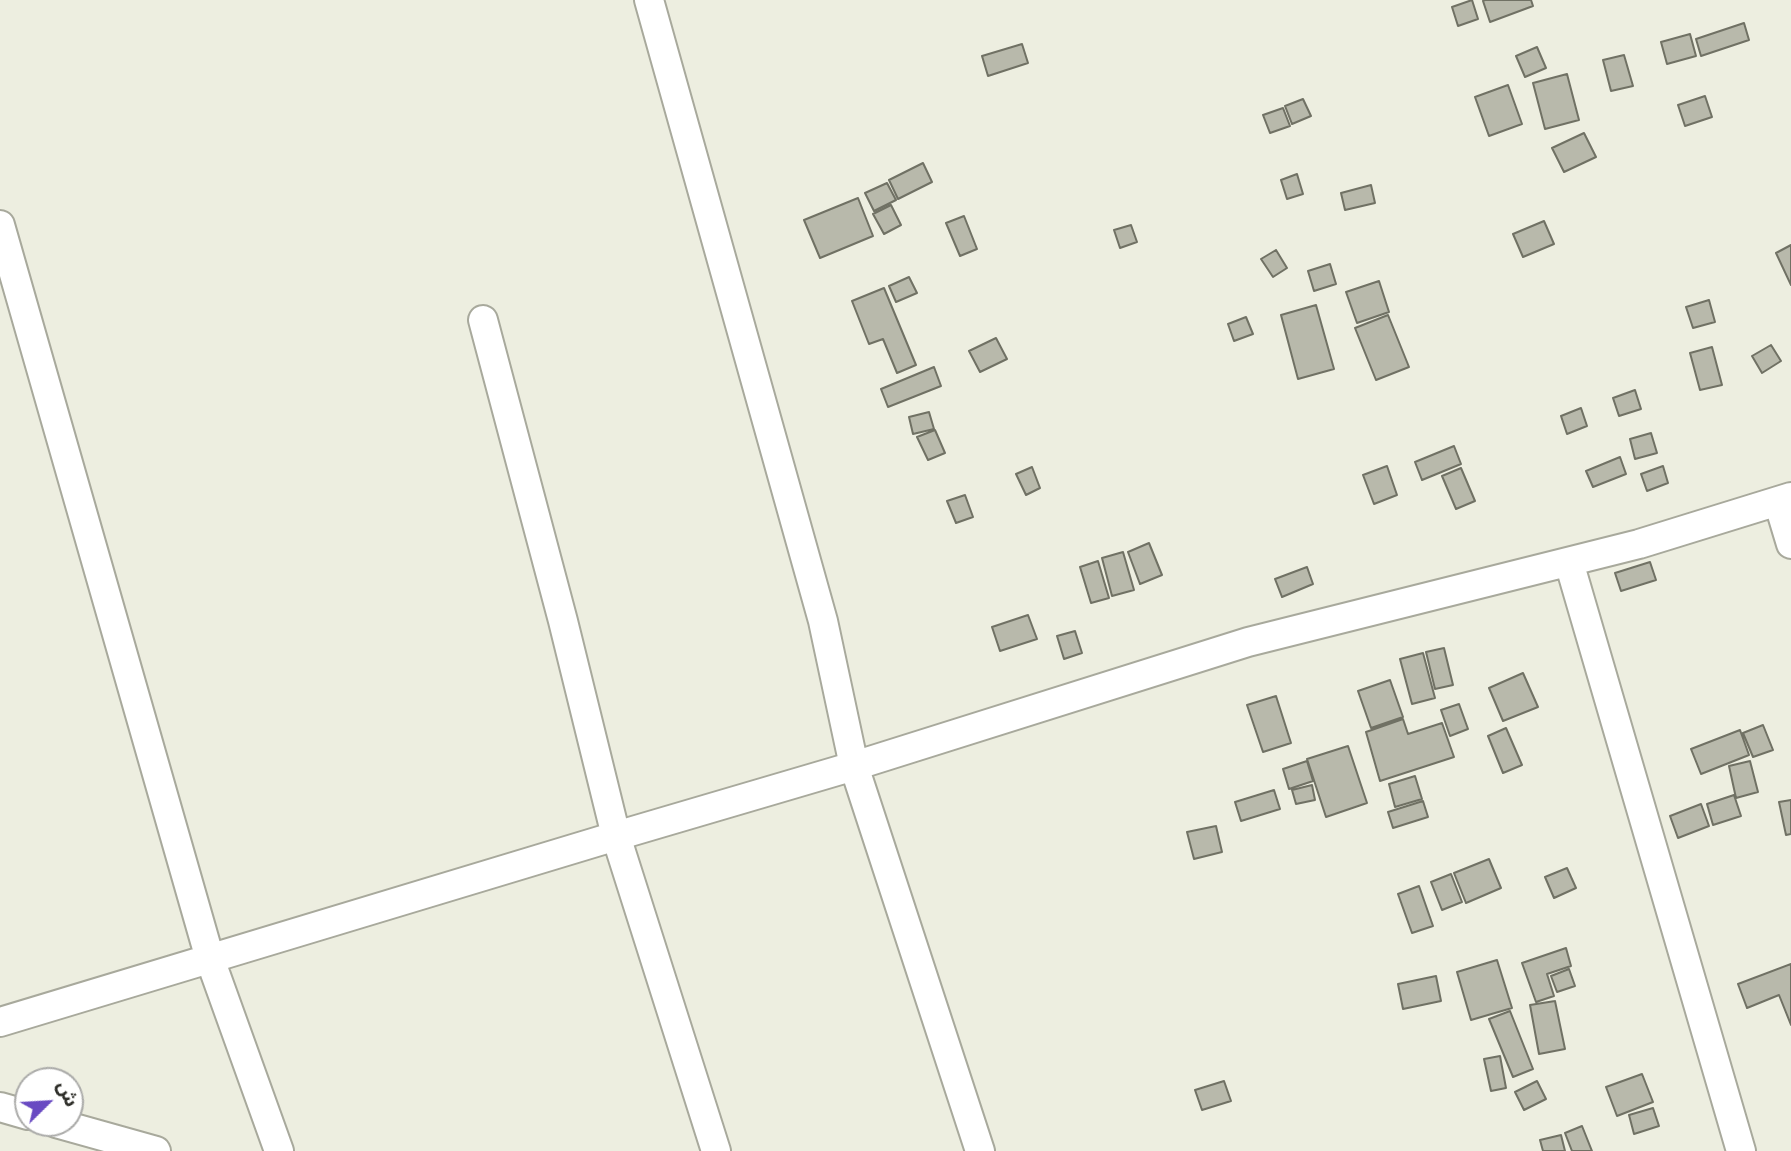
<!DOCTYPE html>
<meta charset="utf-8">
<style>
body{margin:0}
#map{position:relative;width:1791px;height:1151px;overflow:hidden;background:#edeee0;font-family:Overpass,"Noto Sans Arabic",sans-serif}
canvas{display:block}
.north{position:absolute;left:14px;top:1067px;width:70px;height:70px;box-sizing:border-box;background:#fff;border:2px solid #ababa9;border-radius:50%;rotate:66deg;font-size:19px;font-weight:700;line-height:28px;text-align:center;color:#2c2c27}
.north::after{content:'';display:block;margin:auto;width:24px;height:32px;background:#694ac2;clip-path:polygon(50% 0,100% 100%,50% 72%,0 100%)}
</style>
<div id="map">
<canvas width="1791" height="1151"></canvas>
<div class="north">ش</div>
</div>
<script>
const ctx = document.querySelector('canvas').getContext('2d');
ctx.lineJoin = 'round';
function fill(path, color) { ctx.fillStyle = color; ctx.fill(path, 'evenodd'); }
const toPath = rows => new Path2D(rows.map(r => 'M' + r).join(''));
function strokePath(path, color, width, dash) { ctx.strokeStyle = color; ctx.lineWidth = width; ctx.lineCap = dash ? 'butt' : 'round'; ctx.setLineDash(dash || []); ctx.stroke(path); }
const building = toPath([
 [1472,0,1478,19,1458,26,1452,7,1472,0],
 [1485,0,1531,0,1533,6,1490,22,1483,1,1485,0],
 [1744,23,1749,40,1701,56,1696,39,1744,23],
 [1690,34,1696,56,1667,64,1661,42,1690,34],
 [1022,44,1028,63,988,76,982,56,1022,44],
 [1537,47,1546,68,1525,77,1516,56,1537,47],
 [1624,55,1633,86,1611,91,1603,60,1624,55],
 [1567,74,1579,120,1545,129,1533,83,1567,74],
 [1508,85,1522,124,1489,136,1475,97,1508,85],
 [1705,96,1712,117,1685,126,1678,105,1705,96],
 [1303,99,1311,116,1292,124,1285,106,1303,99],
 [1283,108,1290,126,1270,133,1263,115,1283,108],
 [1584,133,1596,157,1564,172,1552,148,1584,133],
 [923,163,932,182,898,199,889,180,923,163],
 [1297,174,1303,194,1287,199,1281,180,1297,174],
 [887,183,896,200,874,211,865,193,887,183],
 [1371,185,1375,203,1345,210,1341,193,1371,185],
 [858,198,873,236,820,258,804,220,858,198],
 [891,205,901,225,884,234,873,214,891,205],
 [964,216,977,249,960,256,946,223,964,216],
 [1544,221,1554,244,1523,257,1513,234,1544,221],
 [1131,225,1137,242,1120,248,1114,230,1131,225],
 [1791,245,1791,285,1776,253,1791,245],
 [1276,250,1287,268,1273,277,1261,259,1276,250],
 [1330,264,1336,284,1314,291,1308,271,1330,264],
 [909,277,917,293,896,302,889,286,909,277],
 [1379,281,1389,312,1357,323,1346,292,1379,281],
 [884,288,916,365,897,373,883,339,869,344,852,301,884,288],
 [1709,300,1715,322,1693,328,1686,307,1709,300],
 [1316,305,1334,369,1298,379,1281,315,1316,305],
 [1388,315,1409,367,1376,380,1355,328,1388,315],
 [1246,317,1253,334,1234,341,1228,324,1246,317],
 [996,338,1007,359,980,372,969,351,996,338],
 [1771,345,1781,361,1762,373,1752,356,1771,345],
 [1712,347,1722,385,1700,390,1690,353,1712,347],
 [934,367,941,386,888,407,881,389,934,367],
 [1635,390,1641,409,1619,416,1613,398,1635,390],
 [1581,408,1587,426,1567,434,1561,416,1581,408],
 [929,412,934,429,913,434,909,417,929,412],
 [935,430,945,453,928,460,917,437,935,430],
 [1651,433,1657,453,1635,459,1630,439,1651,433],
 [1454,446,1461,464,1422,480,1415,462,1454,446],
 [1620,457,1626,474,1593,487,1586,471,1620,457],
 [1387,466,1397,495,1374,504,1363,475,1387,466],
 [1663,466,1668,483,1647,491,1641,474,1663,466],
 [1032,467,1040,488,1026,495,1016,474,1032,467],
 [1461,468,1475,501,1456,509,1442,476,1461,468],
 [965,495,973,517,956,523,947,501,965,495],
 [1149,543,1162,575,1140,584,1128,552,1149,543],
 [1123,552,1134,590,1112,596,1102,558,1123,552],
 [1098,561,1109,598,1091,603,1080,567,1098,561],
 [1650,562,1656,580,1621,591,1615,573,1650,562],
 [1307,567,1313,584,1282,597,1275,579,1307,567],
 [1028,615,1037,639,1000,651,992,627,1028,615],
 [1075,631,1082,653,1064,659,1057,636,1075,631],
 [1444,648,1453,685,1435,689,1426,652,1444,648],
 [1423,653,1435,698,1412,704,1400,659,1423,653],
 [1523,673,1538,707,1503,721,1489,688,1523,673],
 [1390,680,1403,717,1371,728,1358,691,1390,680],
 [1276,696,1291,743,1263,752,1247,705,1276,696],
 [1459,704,1468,729,1450,736,1441,710,1459,704],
 [1403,719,1408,734,1442,723,1454,757,1380,781,1366,732,1403,719],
 [1763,725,1773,750,1753,757,1743,733,1763,725],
 [1506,728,1522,765,1503,773,1488,736,1506,728],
 [1740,730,1749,755,1701,774,1691,749,1740,730],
 [1348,746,1367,803,1326,817,1307,759,1348,746],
 [1307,761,1313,781,1289,789,1283,769,1307,761],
 [1750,761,1758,792,1736,798,1729,766,1750,761],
 [1415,776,1422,799,1395,807,1389,784,1415,776],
 [1312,785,1315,800,1296,804,1292,790,1312,785],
 [1274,790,1280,809,1241,821,1235,802,1274,790],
 [1734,795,1741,816,1713,825,1707,804,1734,795],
 [1791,800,1791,834,1786,835,1779,802,1791,800],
 [1423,801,1428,817,1393,828,1388,812,1423,801],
 [1701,804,1709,826,1678,838,1670,816,1701,804],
 [1216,826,1222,852,1194,859,1187,832,1216,826],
 [1489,859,1501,888,1466,903,1454,873,1489,859],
 [1567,868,1576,888,1554,898,1545,877,1567,868],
 [1451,874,1462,902,1442,910,1431,882,1451,874],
 [1419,886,1433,926,1412,933,1398,894,1419,886],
 [1566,948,1571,966,1547,974,1554,996,1536,1002,1522,963,1566,948],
 [1497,960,1512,1008,1471,1020,1457,972,1497,960],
 [1791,964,1791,1025,1779,995,1747,1008,1738,984,1791,964],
 [1569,969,1575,986,1557,992,1551,976,1569,969],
 [1436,976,1441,1001,1403,1009,1398,984,1436,976],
 [1555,1001,1565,1049,1539,1054,1530,1005,1555,1001],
 [1510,1011,1533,1069,1513,1077,1489,1019,1510,1011],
 [1500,1056,1506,1088,1491,1091,1484,1059,1500,1056],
 [1642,1074,1653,1102,1617,1116,1606,1087,1642,1074],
 [1224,1081,1231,1101,1202,1110,1195,1090,1224,1081],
 [1537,1081,1546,1099,1524,1110,1515,1092,1537,1081],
 [1653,1108,1659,1126,1634,1134,1629,1115,1653,1108],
 [1582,1126,1592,1151,1572,1151,1565,1133,1582,1126],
 [1561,1135,1565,1151,1543,1151,1540,1140,1561,1135]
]);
const minor = toPath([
 [649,0,823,621,854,766,980,1151],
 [0,225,210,959,279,1151],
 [483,320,563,621,616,836,716,1151],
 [1778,501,1791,544],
 [1569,562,1741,1151],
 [0,1022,616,836,854,766,1248,642,1639,544,1791,497],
 [0,1107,28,1115],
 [56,1123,156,1151]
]);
fill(building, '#b8b9ab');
strokePath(building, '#707164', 2);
strokePath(minor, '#a8a99c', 32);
strokePath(minor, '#fff', 28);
</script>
